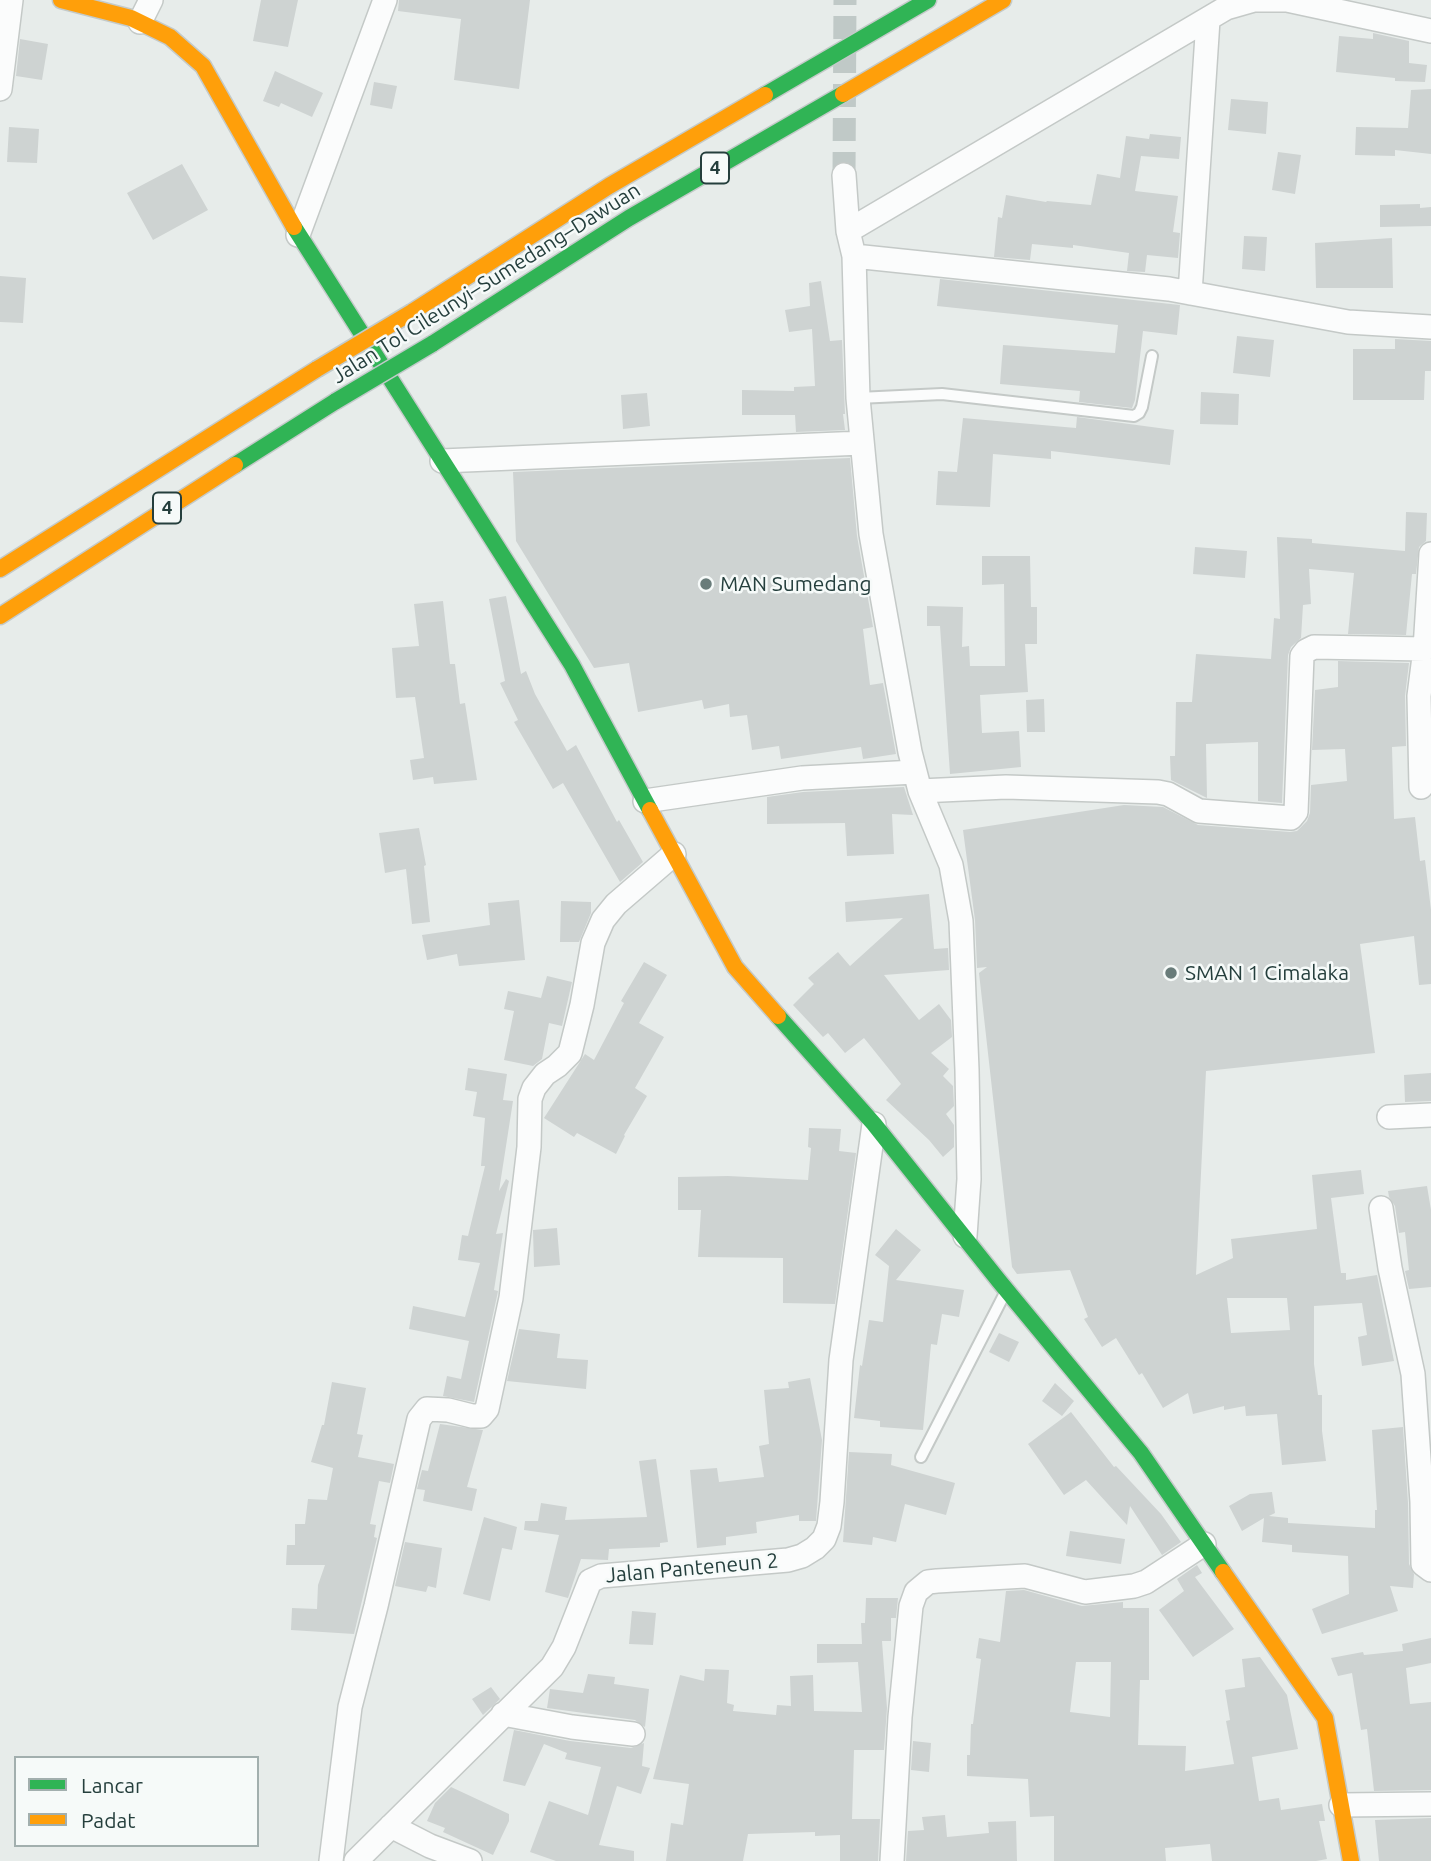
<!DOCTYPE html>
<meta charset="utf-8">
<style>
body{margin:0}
#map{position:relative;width:1431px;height:1861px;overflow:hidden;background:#e7ecea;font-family:Ubuntu,sans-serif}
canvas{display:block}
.legend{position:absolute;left:14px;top:1756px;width:245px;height:91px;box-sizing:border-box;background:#f6faf9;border:2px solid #a2afae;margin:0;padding:9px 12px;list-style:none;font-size:21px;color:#253f3d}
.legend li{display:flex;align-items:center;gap:14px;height:35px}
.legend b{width:35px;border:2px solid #a2afae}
</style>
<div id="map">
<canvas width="1431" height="1861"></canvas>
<ul class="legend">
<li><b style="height:9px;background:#30b455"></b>Lancar</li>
<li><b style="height:9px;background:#ff9f0a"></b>Padat</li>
</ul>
</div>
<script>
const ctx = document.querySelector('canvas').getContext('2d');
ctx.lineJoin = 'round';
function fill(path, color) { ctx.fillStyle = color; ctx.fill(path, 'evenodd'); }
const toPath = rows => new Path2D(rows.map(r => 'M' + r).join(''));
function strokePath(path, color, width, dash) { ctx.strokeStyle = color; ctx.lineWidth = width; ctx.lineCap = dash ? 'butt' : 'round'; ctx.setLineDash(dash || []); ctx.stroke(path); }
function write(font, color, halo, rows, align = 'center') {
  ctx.font = font + ' Ubuntu,sans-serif'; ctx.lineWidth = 5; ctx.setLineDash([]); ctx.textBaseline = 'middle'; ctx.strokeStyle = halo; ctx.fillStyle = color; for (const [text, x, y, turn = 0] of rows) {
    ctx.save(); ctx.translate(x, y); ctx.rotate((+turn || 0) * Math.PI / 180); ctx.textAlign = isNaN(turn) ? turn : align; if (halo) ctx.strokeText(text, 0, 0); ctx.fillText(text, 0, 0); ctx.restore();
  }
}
const building = toPath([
 [261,0,298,0,288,47,253,41],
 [399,0,530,0,519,89,454,80,461,19,398,11],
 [1373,33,1409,41,1409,63,1427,65,1425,82,1395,81,1395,78,1336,72,1339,36,1373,39],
 [20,39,48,44,42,80,16,76],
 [275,71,323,93,312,117,281,103,279,107,263,101],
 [374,82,397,86,392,109,370,105],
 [1431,89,1431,154,1395,150,1395,156,1355,155,1356,127,1408,128,1411,90],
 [1231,99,1268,102,1266,134,1228,130],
 [9,127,39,129,37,163,7,162],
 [1150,134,1181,137,1179,159,1141,156,1135,191,1178,196,1173,232,1180,233,1178,258,1147,255,1145,272,1127,271,1129,253,1073,245,1073,248,1032,244,1030,260,994,257,998,217,1002,218,1006,195,1046,202,1047,201,1091,205,1097,174,1120,178,1126,136,1149,139],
 [1278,152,1301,155,1295,194,1272,190],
 [182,164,208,210,153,240,127,193],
 [1420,204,1420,208,1431,207,1431,226,1380,227,1380,205],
 [1244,236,1267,237,1265,271,1242,269],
 [1392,238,1393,288,1316,288,1315,243],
 [0,276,26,278,23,323,0,322],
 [940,279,1180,305,1177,335,1143,331,1135,400,1132,408,1079,402,1080,391,1000,384,1003,345,1115,353,1118,325,937,306],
 [821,281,830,341,842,340,845,414,843,414,845,430,796,432,795,415,742,415,742,390,794,391,794,387,815,386,812,329,789,332,785,310,810,306,809,283],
 [1237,336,1274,340,1270,377,1233,373],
 [1395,339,1431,341,1431,371,1425,371,1424,400,1353,400,1353,349,1395,349],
 [1201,392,1239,394,1238,425,1200,424],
 [647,393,650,426,623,429,621,395],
 [1077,417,1174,430,1170,465,1051,451,1051,459,993,454,990,507,936,505,938,471,957,472,963,418,1076,428],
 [850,458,857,536,873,627,863,629,870,685,883,683,896,754,863,759,861,747,781,759,779,746,752,750,747,715,730,717,729,704,704,709,702,700,638,712,629,663,594,668,516,541,513,472],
 [1406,512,1427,513,1426,541,1419,547,1416,574,1412,574,1406,635,1348,634,1354,573,1309,569,1311,604,1303,605,1301,638,1291,647,1288,655,1282,803,1258,801,1258,742,1206,744,1207,798,1171,780,1170,756,1175,756,1176,702,1192,702,1196,654,1271,659,1274,618,1280,619,1277,537,1312,539,1312,543,1405,551],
 [1195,547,1247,551,1245,578,1193,574],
 [982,556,1030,556,1031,607,1037,607,1037,644,1025,644,1028,692,980,695,982,733,1019,731,1021,767,950,774,940,626,927,626,927,606,963,607,962,647,969,646,970,666,1005,666,1004,584,982,585],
 [506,596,521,674,526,671,535,694,567,751,576,745,617,822,619,820,643,862,620,882,563,783,553,789,514,722,518,720,500,683,505,681,489,599],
 [443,601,450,664,455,664,460,704,465,703,477,780,434,784,433,777,413,780,410,760,424,758,415,697,396,698,392,648,419,646,414,604],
 [1338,661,1409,663,1405,696,1406,746,1392,747,1394,819,1415,817,1420,861,1425,860,1431,910,1431,984,1419,985,1414,936,1360,944,1375,1053,1206,1071,1196,1275,1233,1258,1231,1239,1317,1229,1312,1175,1361,1170,1364,1194,1331,1198,1341,1273,1346,1273,1346,1280,1377,1275,1394,1361,1362,1366,1358,1337,1367,1335,1362,1303,1314,1306,1314,1364,1318,1395,1322,1395,1322,1431,1326,1461,1282,1465,1277,1414,1246,1416,1245,1406,1224,1410,1224,1406,1193,1414,1188,1393,1163,1408,1142,1373,1139,1375,1116,1338,1102,1347,1084,1319,1088,1317,1070,1270,1017,1274,1012,1267,979,973,987,967,977,968,975,920,963,830,1124,805,1163,807,1198,825,1290,832,1297,831,1307,821,1310,813,1311,785,1347,781,1345,749,1312,750,1315,690,1338,687],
 [1227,1298,1287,1298,1290,1330,1231,1333],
 [1044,699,1045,732,1027,732,1026,700],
 [904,787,913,815,892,814,894,854,847,856,845,823,767,824,767,797,803,792],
 [419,828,426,865,424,866,430,922,412,924,406,869,385,873,379,833],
 [929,894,934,949,948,948,949,970,884,975,919,1020,939,1004,951,1020,952,1037,931,1053,949,1069,943,1076,953,1086,954,1106,946,1114,954,1125,954,1147,943,1157,929,1140,886,1100,901,1084,864,1038,845,1053,828,1033,823,1037,793,1005,814,984,808,978,838,952,850,966,903,918,846,922,845,902],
 [519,900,525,960,459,966,457,954,427,960,422,935,490,925,488,903],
 [561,901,591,902,591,913,579,942,560,942],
 [644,962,667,975,639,1023,664,1037,635,1088,647,1096,624,1135,625,1136,616,1154,577,1133,574,1137,544,1118,585,1054,594,1060,624,1003,621,1001],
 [547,976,572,982,562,1026,549,1023,542,1059,533,1066,504,1060,514,1011,504,1009,508,991,541,998],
 [468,1068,507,1074,503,1100,513,1101,499,1191,506,1179,509,1181,496,1234,503,1233,494,1290,498,1291,497,1296,474,1402,443,1396,447,1376,461,1379,469,1341,409,1329,413,1306,465,1317,480,1263,458,1260,462,1235,468,1236,485,1166,481,1166,485,1118,473,1116,477,1092,465,1090],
 [1431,1073,1431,1101,1405,1102,1404,1075],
 [809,1128,841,1129,839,1151,856,1153,835,1304,783,1303,783,1258,698,1257,701,1210,678,1210,678,1177,728,1176,808,1180,811,1148,808,1147],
 [1427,1186,1431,1210,1431,1287,1409,1289,1405,1271,1409,1270,1405,1232,1399,1233,1395,1206,1389,1197,1388,1191],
 [557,1228,560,1265,534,1267,533,1230],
 [896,1229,921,1250,896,1280,964,1290,959,1317,942,1314,937,1345,931,1344,923,1430,880,1427,880,1421,854,1418,860,1365,862,1366,869,1320,883,1322,889,1266,875,1255],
 [519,1329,560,1334,557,1358,588,1360,586,1389,507,1381],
 [999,1333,1019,1342,1009,1362,989,1352],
 [810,1378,822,1440,816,1521,799,1521,799,1515,756,1522,757,1533,726,1537,726,1545,697,1548,690,1470,717,1468,719,1482,764,1477,759,1446,769,1444,764,1390,789,1388,788,1382],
 [332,1382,366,1388,357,1434,363,1435,358,1457,394,1464,390,1483,379,1481,370,1524,376,1525,374,1537,377,1538,354,1634,291,1630,292,1608,317,1609,318,1585,325,1565,286,1565,287,1545,295,1545,295,1524,305,1524,308,1499,327,1500,333,1468,311,1462,322,1425,324,1425],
 [1055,1383,1074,1401,1062,1416,1042,1401],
 [1071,1412,1114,1467,1116,1466,1161,1514,1181,1542,1162,1555,1130,1506,1127,1525,1086,1480,1064,1495,1028,1444],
 [440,1424,483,1430,467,1487,477,1489,472,1511,423,1501,425,1490,417,1489,422,1470,428,1471],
 [1403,1427,1408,1503,1409,1564,1414,1574,1413,1588,1390,1586,1398,1611,1322,1634,1312,1609,1349,1594,1348,1556,1292,1552,1292,1545,1262,1542,1264,1518,1242,1531,1229,1506,1250,1494,1272,1492,1275,1513,1269,1516,1288,1518,1288,1523,1375,1528,1375,1510,1377,1510,1372,1430],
 [849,1452,892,1454,891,1465,955,1483,946,1515,905,1504,896,1542,873,1537,872,1545,843,1542],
 [656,1459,668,1542,660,1543,660,1547,609,1549,608,1560,581,1559,568,1598,545,1592,559,1535,524,1530,525,1521,538,1521,541,1503,567,1507,565,1520,647,1517,639,1461],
 [484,1517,517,1527,512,1550,502,1548,490,1601,463,1594],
 [1070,1531,1125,1539,1121,1564,1066,1556],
 [405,1542,442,1548,436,1588,428,1586,426,1592,395,1586],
 [1197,1565,1202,1573,1195,1577,1234,1629,1193,1657,1159,1610,1184,1591,1177,1579],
 [1024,1590,1082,1606,1123,1602,1123,1608,1149,1608,1149,1680,1140,1680,1138,1745,1186,1746,1185,1771,1234,1764,1226,1721,1230,1720,1225,1690,1245,1687,1242,1659,1260,1657,1287,1695,1298,1749,1252,1757,1259,1801,1279,1798,1281,1810,1322,1804,1325,1821,1319,1821,1327,1859,1316,1861,1212,1861,1210,1844,1165,1848,1166,1861,1054,1861,1054,1816,1030,1817,1028,1779,967,1776,967,1755,970,1755,971,1724,973,1724,981,1659,976,1658,979,1638,1000,1642,1006,1591],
 [1076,1662,1111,1662,1110,1717,1070,1712],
 [866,1598,898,1598,896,1618,891,1618,891,1641,882,1641,887,1708,884,1750,854,1750,852,1819,880,1819,878,1861,840,1861,840,1835,815,1836,815,1832,748,1834,743,1861,666,1861,671,1823,683,1825,689,1784,653,1779,680,1675,704,1681,705,1669,729,1670,727,1703,734,1705,733,1711,776,1715,777,1705,791,1706,790,1676,813,1675,814,1711,862,1712,858,1662,817,1663,817,1644,862,1644,861,1623,865,1623],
 [632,1611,656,1613,653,1645,629,1644],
 [1431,1638,1431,1663,1406,1668,1410,1704,1431,1702,1431,1790,1374,1791,1367,1729,1361,1730,1352,1673,1338,1676,1331,1658,1363,1652,1364,1655,1403,1651,1402,1644],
 [588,1674,615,1677,614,1684,649,1689,645,1727,635,1720,547,1708,550,1689,583,1693],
 [491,1687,500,1699,483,1715,472,1699],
 [514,1730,570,1741,631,1748,644,1743,642,1766,650,1768,641,1794,617,1786,599,1845,634,1851,634,1861,556,1861,530,1852,549,1801,588,1815,601,1767,565,1759,567,1753,544,1744,525,1786,503,1781],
 [913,1741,931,1743,929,1772,911,1770],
 [451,1787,509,1814,509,1821,493,1855,443,1832,445,1828,427,1821,435,1803],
 [945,1815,947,1837,989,1833,988,1822,1016,1821,1017,1861,906,1861,908,1831,924,1830,922,1817],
 [1431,1818,1431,1861,1379,1861,1375,1820]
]);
const streetTunnel = toPath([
 [844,175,845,0]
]);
const lane = toPath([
 [858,398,942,394,1134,416,1139,413,1142,407,1152,356],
 [921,1457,1005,1293]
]);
const street = toPath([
 [140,22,151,0],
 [0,89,11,0],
 [844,175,848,231,854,256,858,398,871,534,910,752,920,791,951,865,961,921,967,1070,969,1179,965,1236],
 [848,231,1226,8,1254,0,1287,0,1431,31],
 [298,235,385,0],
 [854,256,1169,289,1348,322,1431,327],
 [1190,293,1208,20],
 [442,461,862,443],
 [1421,787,1419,696,1425,649,1431,554],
 [920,791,1006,787,1158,792,1168,794,1199,811,1291,818,1296,812,1302,656,1306,651,1314,647,1425,649],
 [645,801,802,778,915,772],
 [1389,1117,1431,1115],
 [1381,1208,1390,1268,1413,1374,1422,1502,1423,1564,1431,1570],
 [503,1714,572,1727,633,1734],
 [1341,1805,1431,1804],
 [391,1826,430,1846,470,1861],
 [331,1861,350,1707,376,1606,419,1419,427,1409,448,1410,472,1416,481,1416,487,1409,511,1298,529,1147,530,1099,534,1088,545,1074,557,1066,570,1053,582,1005,593,943,603,920,616,904,674,854],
 [356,1861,552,1667,564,1647,590,1581,601,1576,788,1560,802,1556,815,1548,824,1539,829,1526,832,1502,841,1360,874,1124],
 [892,1861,900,1717,911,1606,916,1592,928,1582,937,1581,1025,1576,1085,1592,1134,1586,1146,1582,1204,1544]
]);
const fast = toPath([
 [765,95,928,0],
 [294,227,572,665,650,810],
 [432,344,629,218,843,94],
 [235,465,336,401],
 [778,1016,874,1124,999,1281,1141,1453,1223,1572]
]);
const slow = toPath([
 [61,0,131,18,170,37,203,66,294,227],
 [843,94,1003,0],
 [412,312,609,186,765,95],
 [0,569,317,369],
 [0,616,235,465],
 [650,810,735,967,778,1016],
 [1223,1572,1325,1718,1351,1861]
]);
const fastBridge = toPath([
 [336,401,432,344]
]);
const slowBridge = toPath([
 [317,369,412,312]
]);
const markers = [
 [706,584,7,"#697c7a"],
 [1171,973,7,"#697c7a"]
];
const shields = [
 [715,168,28],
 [167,508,28]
];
const shieldNames = [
 ["4",715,168],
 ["4",167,508]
];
const streetNames = [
 ["Jalan Tol Cileunyi–Sumedang–Dawuan",486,283,-32],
 ["Jalan Panteneun 2",692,1568,-5]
];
const poiNames = [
 ["MAN Sumedang",720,584],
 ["SMAN 1 Cimalaka",1185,973]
];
fill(building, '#ced3d2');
strokePath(streetTunnel, '#c0c9c7', 23, [23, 11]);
strokePath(lane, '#c4c9c7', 14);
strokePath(street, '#c4c9c7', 26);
strokePath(fast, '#c4cac9', 19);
strokePath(slow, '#c4cac9', 19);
strokePath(lane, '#fbfcfc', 10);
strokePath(street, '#fbfcfc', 23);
strokePath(fast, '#30b455', 16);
strokePath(slow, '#ff9f0a', 16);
strokePath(fastBridge, '#c2caca', 19, []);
strokePath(slowBridge, '#c2caca', 19, []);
strokePath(fastBridge, '#30b455', 16);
strokePath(slowBridge, '#ff9f0a', 16);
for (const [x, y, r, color] of markers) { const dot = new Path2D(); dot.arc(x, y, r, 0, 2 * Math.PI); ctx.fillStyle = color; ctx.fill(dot); strokePath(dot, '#f6faf9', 2.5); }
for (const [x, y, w] of shields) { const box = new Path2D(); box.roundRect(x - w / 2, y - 15.5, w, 31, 5); ctx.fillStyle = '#f6faf9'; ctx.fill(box); strokePath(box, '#253f3d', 2); }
write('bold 19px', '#253f3d', null, shieldNames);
write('21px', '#253f3d', '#f6faf9', streetNames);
write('21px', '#253f3d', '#f6faf9', poiNames, 'left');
</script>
